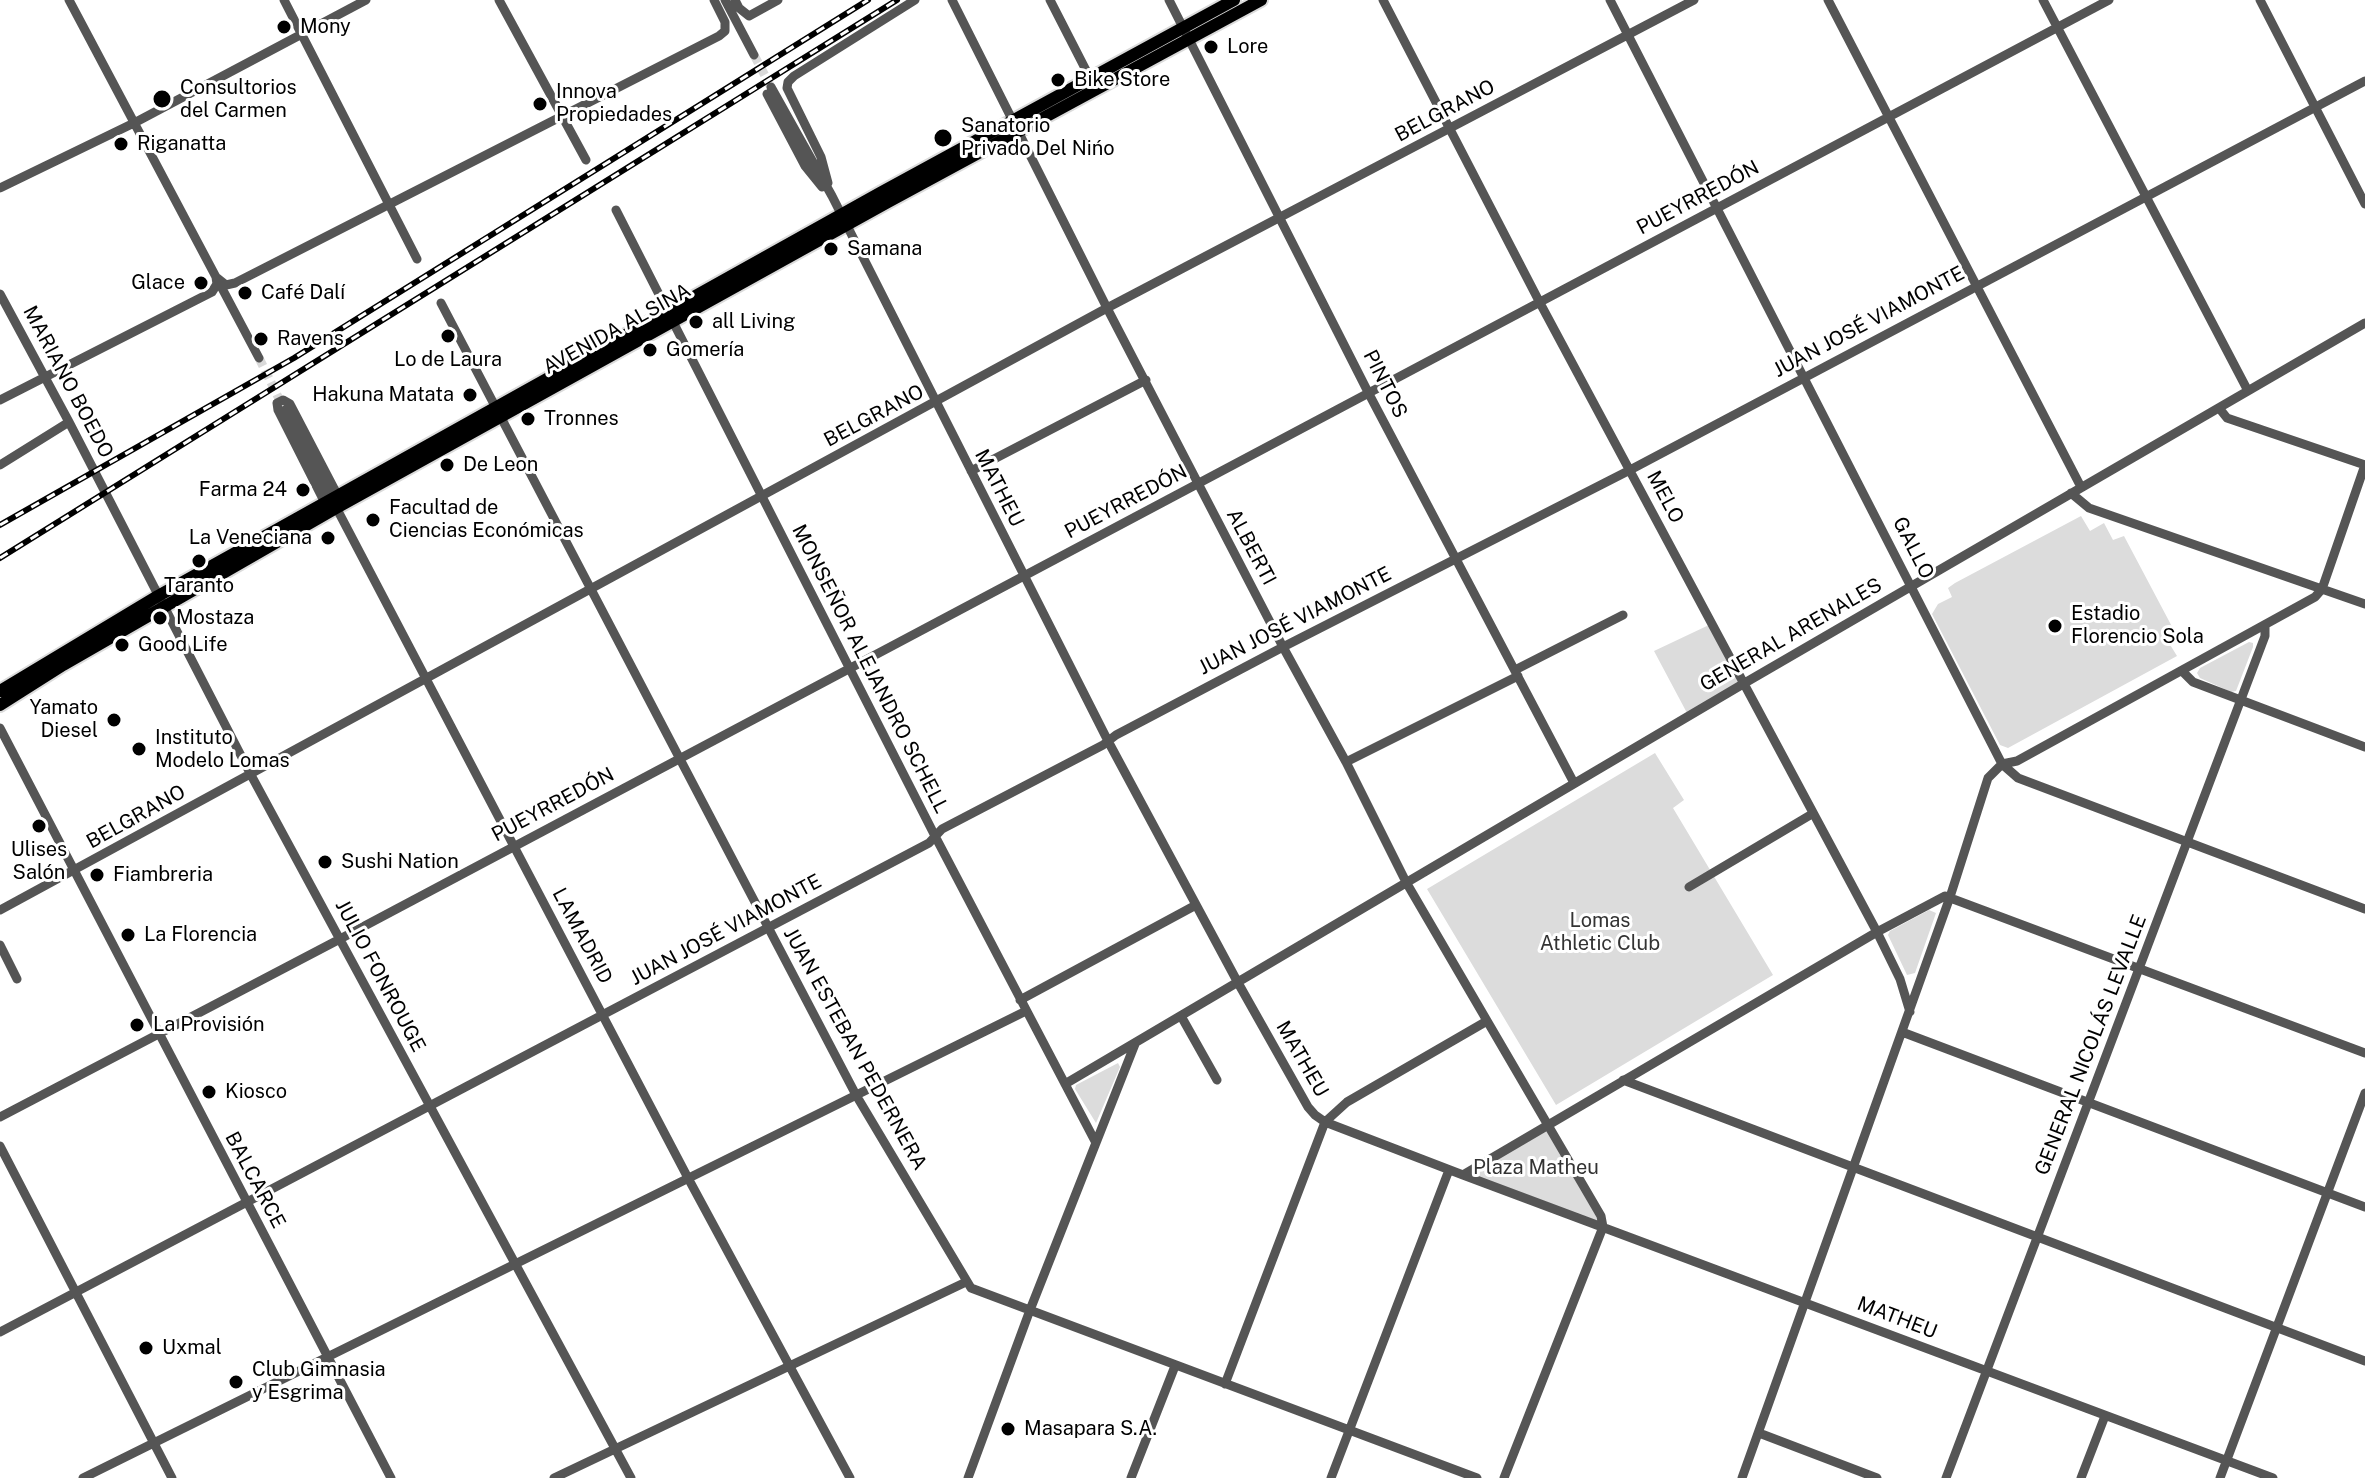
<!DOCTYPE html>
<meta charset="utf-8">
<style>
body{margin:0}
canvas{display:block;background:#fff}
</style>
<canvas width="2365" height="1478"></canvas>
<script>
const ctx = document.querySelector('canvas').getContext('2d');
ctx.lineJoin = 'round';
function fill(path, color) { ctx.fillStyle = color; ctx.fill(path, 'evenodd'); }
const toPath = rows => new Path2D(rows.map(r => 'M' + r).join(''));
function strokePath(path, color, width, dash) { ctx.strokeStyle = color; ctx.lineWidth = width; ctx.lineCap = dash ? 'butt' : 'round'; ctx.setLineDash(dash || []); ctx.stroke(path); }
function write(font, color, halo, rows, align = 'center') {
  ctx.font = font + ' "Public Sans",sans-serif'; ctx.lineWidth = 6; ctx.setLineDash([]); ctx.textBaseline = 'middle'; ctx.strokeStyle = halo; ctx.fillStyle = color; for (const [text, x, y, turn = 0] of rows) {
    ctx.save(); ctx.translate(x, y); ctx.rotate((+turn || 0) * Math.PI / 180); ctx.textAlign = isNaN(turn) ? turn : align; if (halo) ctx.strokeText(text, 0, 0); ctx.fillText(text, 0, 0); ctx.restore();
  }
}
const green = toPath([
 [2081,516,2090,531,2104,523,2113,540,2124,536,2178,638,2169,643,2177,656,2008,748,2000,745,1932,614,1938,604,1952,597,1948,588,1955,583],
 [1709,625,1739,682,1687,713,1654,651],
 [2249,642,2253,643,2253,647,2236,691,2231,692,2200,678,2197,673,2200,668],
 [1655,753,1684,800,1673,808,1773,975,1556,1105,1427,889],
 [1929,910,1936,913,1915,973,1907,975,1888,935,1890,931],
 [1118,1063,1120,1067,1096,1123,1075,1089,1076,1085],
 [1549,1124,1603,1227,1463,1175]
]);
const minorTunnel = toPath([
 [754,55,771,87],
 [259,358,283,407]
]);
const minor = toPath([
 [69,0,259,358],
 [284,0,417,259],
 [499,0,586,160],
 [725,0,754,55],
 [735,0,739,8,749,16,778,0],
 [952,0,1107,308,1283,647,1346,762,1406,882,1601,1216,1603,1227,1504,1478],
 [1050,0,1090,78],
 [1169,0,1369,394,1574,783],
 [1383,0,1540,303,1877,932,1900,979,1910,1012],
 [1610,0,2002,764,2018,778,2365,909],
 [1828,0,2081,487],
 [2043,0,2248,391],
 [2260,0,2365,204],
 [771,87,832,196,1108,741,1237,981,1308,1107,1315,1115,1325,1122,1463,1175,2273,1478],
 [767,94,805,166,822,187],
 [828,183,821,157,787,88,788,82,794,76,915,0],
 [0,188,136,122,366,0],
 [616,210,935,836,1096,1143],
 [216,277,226,285,235,283,719,36,725,31,725,22,714,0],
 [0,294,69,422,251,775,631,1478],
 [441,303,856,1095,971,1288,1477,1478],
 [0,400,212,292,217,284,216,277],
 [2219,408,2227,418,2365,465],
 [285,410,688,1178,850,1478],
 [0,465,69,422],
 [971,471,1146,380],
 [2071,493,2089,508,2365,604],
 [325,503,278,410,277,403,283,400,290,404,338,496],
 [1515,670,1623,615],
 [2182,671,2193,682,2365,747],
 [0,728,391,1478],
 [1346,762,1518,676],
 [1689,887,1812,814],
 [0,910,1107,308,1694,0],
 [0,945,17,979],
 [1020,1000,1196,905],
 [1181,1016,1217,1080],
 [1902,1032,2365,1207],
 [1623,1080,2365,1361],
 [1065,1084,1743,684,2365,323],
 [0,1117,340,939,2109,0],
 [0,1146,172,1478],
 [1463,1175,1877,932,1945,896,2365,1053],
 [0,1332,929,843,942,829,1103,745,1116,735,1283,647,1630,470,2365,81],
 [1225,1384,1325,1122,1347,1102,1487,1021],
 [1759,1433,1877,1478],
 [83,1478,1026,1011],
 [554,1478,966,1282],
 [968,1478,1030,1310,1135,1044],
 [1131,1478,1175,1366],
 [1331,1478,1449,1170],
 [1742,1478,1950,897,1988,778,2002,764,2017,761,2315,597,2322,589,2365,465],
 [1946,1478,2265,636,2265,625],
 [2081,1478,2105,1416],
 [2220,1478,2365,1093]
]);
const major = toPath([
 [0,691,158,596,880,193,1234,0],
 [0,705,63,665,336,508,888,202,1261,0]
]);
const rail = toPath([
 [0,525,294,358,868,0],
 [0,558,897,0]
]);
const markers = [
 [284,27,8,"#000"],
 [1211,47,8,"#000"],
 [1058,80,8,"#000"],
 [162,99,10,"#000"],
 [540,104,8,"#000"],
 [943,138,10,"#000"],
 [121,144,8,"#000"],
 [831,249,8,"#000"],
 [201,283,8,"#000"],
 [245,293,8,"#000"],
 [696,322,8,"#000"],
 [448,336,8,"#000"],
 [261,339,8,"#000"],
 [650,350,8,"#000"],
 [470,395,8,"#000"],
 [528,419,8,"#000"],
 [447,465,8,"#000"],
 [303,490,8,"#000"],
 [373,520,8,"#000"],
 [328,538,8,"#000"],
 [199,561,8,"#000"],
 [160,618,8,"#000"],
 [2055,626,8,"#000"],
 [122,645,8,"#000"],
 [114,720,8,"#000"],
 [139,749,8,"#000"],
 [39,826,8,"#000"],
 [325,862,8,"#000"],
 [97,875,8,"#000"],
 [128,935,8,"#000"],
 [137,1025,8,"#000"],
 [209,1092,8,"#000"],
 [146,1348,8,"#000"],
 [236,1382,8,"#000"],
 [1008,1429,8,"#000"]
];
const poiNames = [
 ["Mony",300,27],
 ["Lore",1227,47],
 ["Bike Store",1074,80],
 ["Consultorios",180,88],
 ["del Carmen",180,111],
 ["Innova",556,92],
 ["Propiedades",556,115],
 ["Sanatorio",961,126],
 ["Privado Del Nińo",961,149],
 ["Riganatta",137,144],
 ["Samana",847,249],
 ["Glace",185,283,"right"],
 ["Café Dalí",261,293],
 ["all Living",712,322],
 ["Ravens",277,339],
 ["Gomería",666,350],
 ["Lo de Laura",448,360,"center"],
 ["Hakuna Matata",454,395,"right"],
 ["Tronnes",544,419],
 ["De Leon",463,465],
 ["Farma 24",287,490,"right"],
 ["Facultad de",389,508],
 ["Ciencias Económicas",389,531],
 ["La Veneciana",312,538,"right"],
 ["Taranto",199,586,"center"],
 ["Estadio",2071,614],
 ["Florencio Sola",2071,637],
 ["Mostaza",176,618],
 ["Good Life",138,645],
 ["Yamato",98,708,"right"],
 ["Diesel",98,731,"right"],
 ["Instituto",155,738],
 ["Modelo Lomas",155,761],
 ["Ulises",39,850,"center"],
 ["Salón",39,873,"center"],
 ["Sushi Nation",341,862],
 ["Fiambreria",113,875],
 ["La Florencia",144,935],
 ["La Provisión",153,1025],
 ["Kiosco",225,1092],
 ["Uxmal",162,1348],
 ["Club Gimnasia",252,1370],
 ["y Esgrima",252,1393],
 ["Masapara S.A.",1024,1429]
];
const streetNames = [
 ["BELGRANO",1445,111,-28],
 ["PUEYRREDÓN",1698,198,-28],
 ["JUAN JOSÉ VIAMONTE",1869,322,-28],
 ["AVENIDA ALSINA",617,329,-29],
 ["MARIANO BOEDO",68,382,62],
 ["PINTOS",1385,384,63],
 ["BELGRANO",874,416,-28],
 ["MATHEU",999,488,63],
 ["MELO",1665,497,62],
 ["PUEYRREDÓN",1126,502,-28],
 ["ALBERTI",1251,547,62],
 ["GALLO",1913,548,63],
 ["JUAN JOSÉ VIAMONTE",1295,621,-27],
 ["GENERAL ARENALES",1791,635,-30],
 ["MONSEÑOR ALEJANDRO SCHELL",870,669,63],
 ["PUEYRREDÓN",553,805,-28],
 ["BELGRANO",136,817,-29],
 ["JUAN JOSÉ VIAMONTE",726,930,-28],
 ["LAMADRID",582,936,62],
 ["JULIO FONROUGE",380,976,62],
 ["GENERAL NICOLÁS LEVALLE",2091,1045,-69],
 ["JUAN ESTEBAN PEDERNERA",855,1049,61],
 ["MATHEU",1302,1059,60],
 ["BALCARCE",255,1180,62],
 ["MATHEU",1897,1318,21]
];
const parkNames = [
 ["Lomas",1600,921],
 ["Athletic Club",1600,944],
 ["Plaza Matheu",1536,1168]
];
fill(green, '#dcdcdc');
strokePath(minorTunnel, '#d9d9d9', 9, [9, 4.5]);
strokePath(major, '#dbdbdb', 16);
strokePath(minor, '#555', 9);
strokePath(major, '#000', 12);
strokePath(rail, '#000', 6);
strokePath(rail, '#fff', 3, [9]);
for (const [x, y, r, color] of markers) { const dot = new Path2D(); dot.arc(x, y, r, 0, 2 * Math.PI); ctx.fillStyle = color; ctx.fill(dot); strokePath(dot, '#fff', 3); }
write('20px', '#000', '#fff', poiNames, 'left');
write('20px', '#000', '#fff', streetNames);
write('20px', '#333', '#fff', parkNames);
</script>
